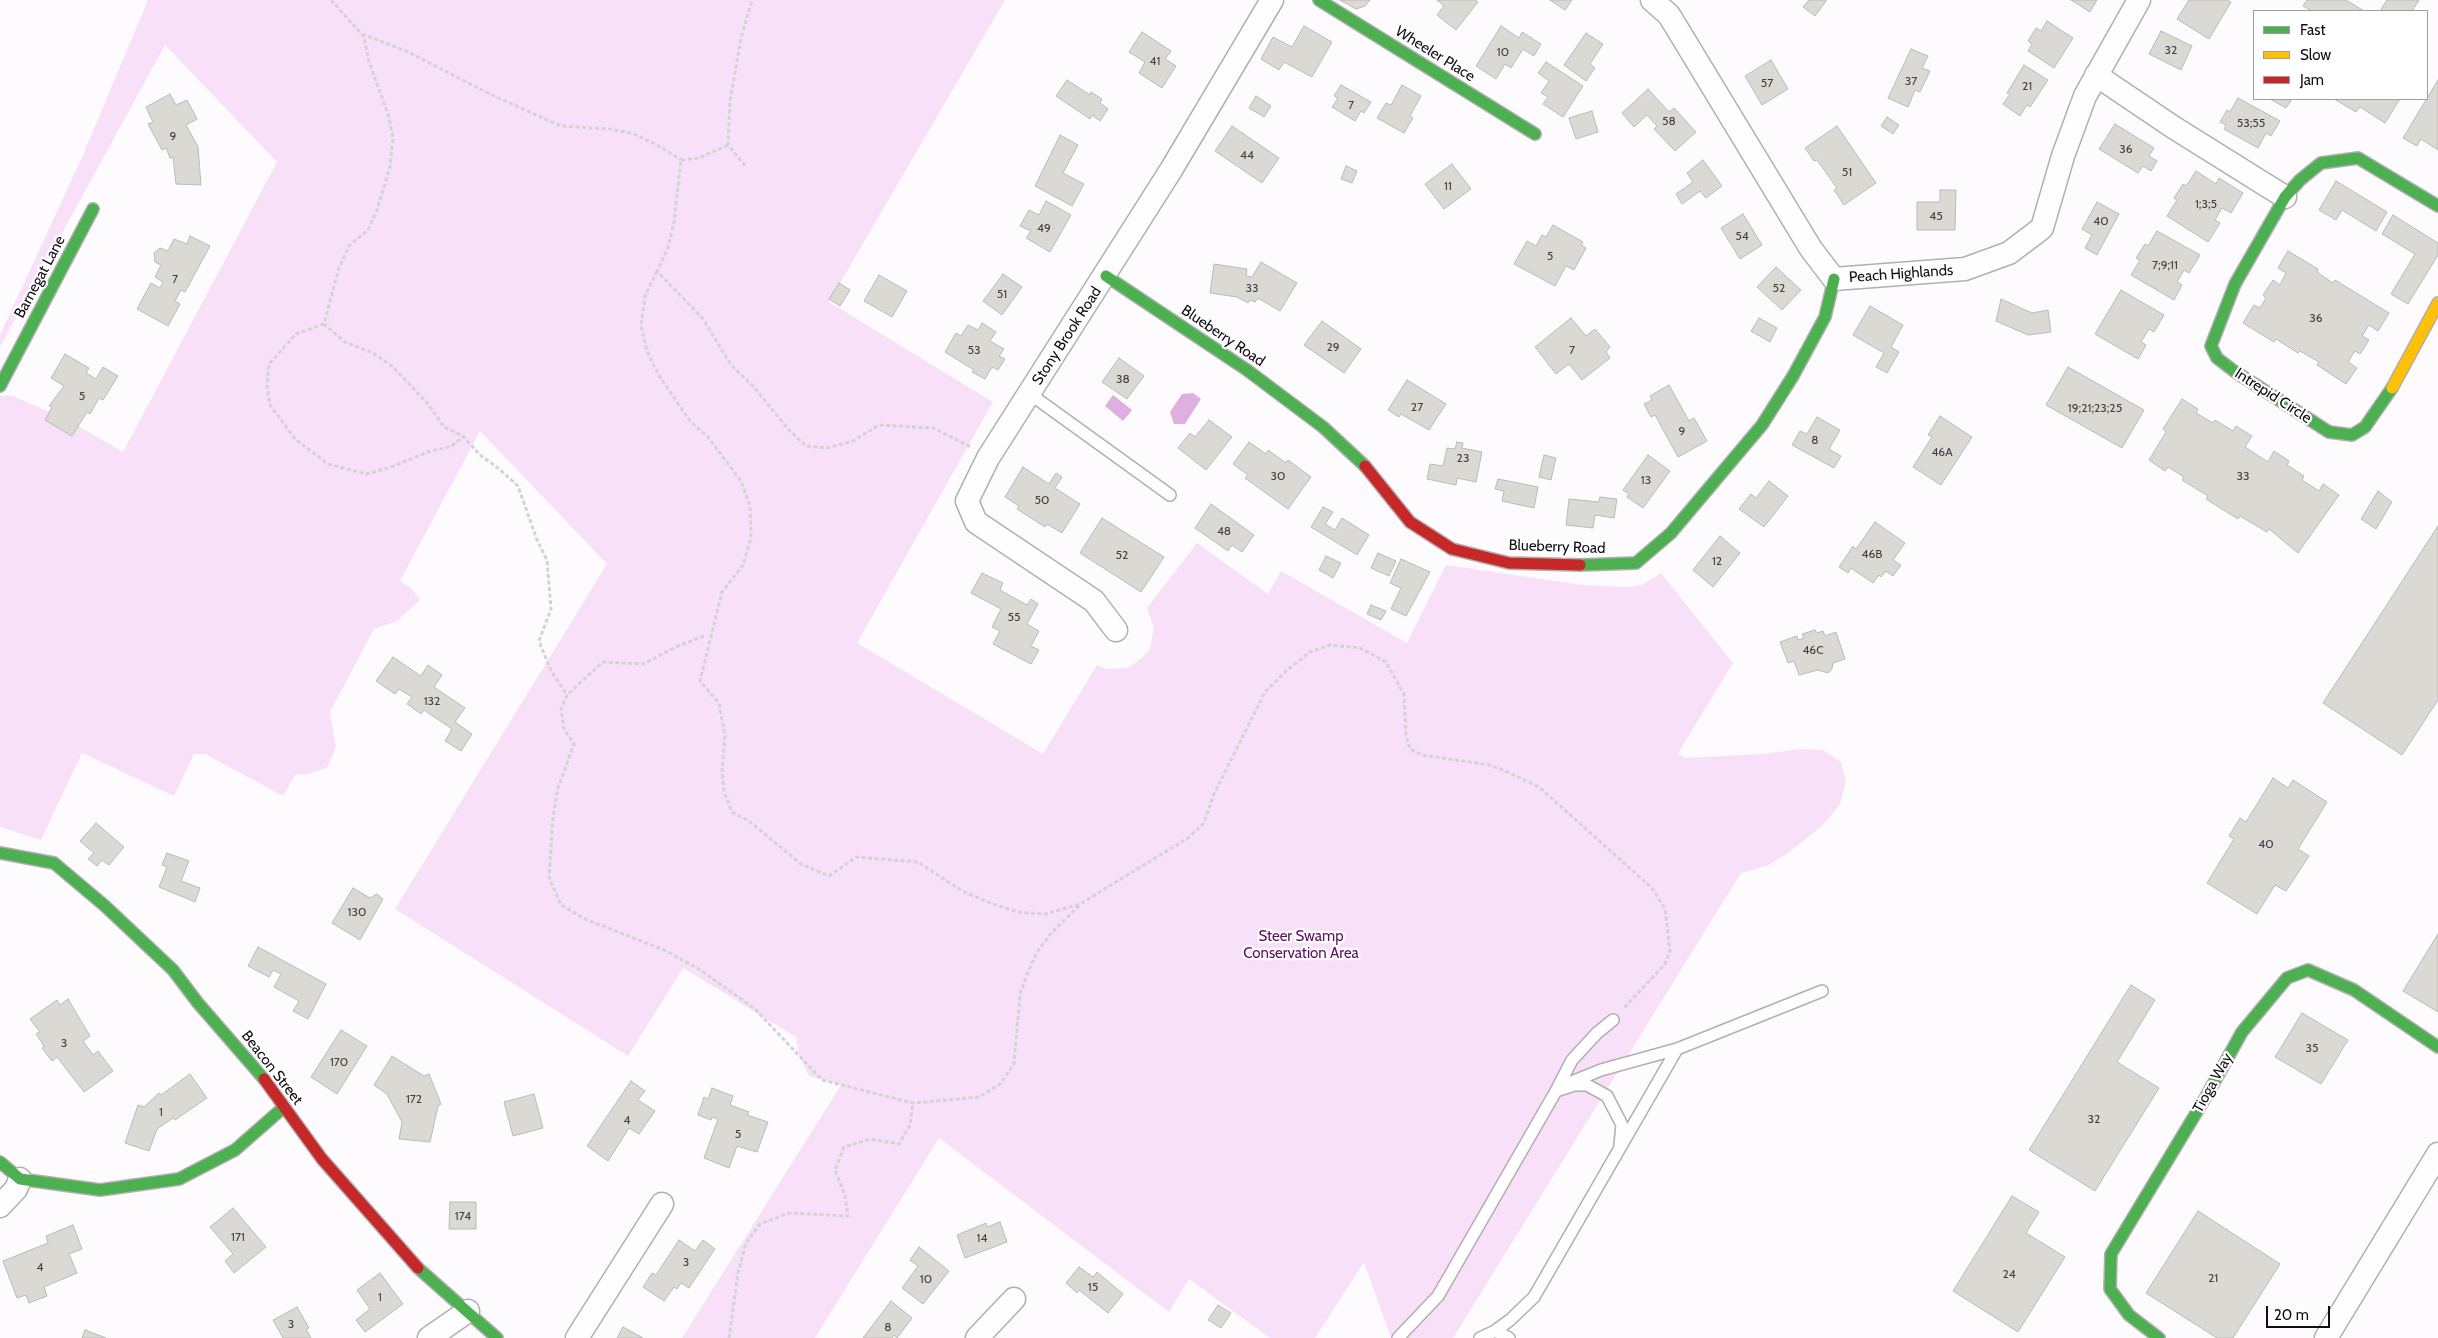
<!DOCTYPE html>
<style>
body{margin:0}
#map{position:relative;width:2438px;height:1338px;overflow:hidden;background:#fdfbfd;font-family:Cabin,sans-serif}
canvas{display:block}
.legend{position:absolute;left:2253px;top:10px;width:175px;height:90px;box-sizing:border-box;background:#fff;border:1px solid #a19ea1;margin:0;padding:6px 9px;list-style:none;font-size:15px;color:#130c13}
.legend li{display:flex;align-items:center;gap:10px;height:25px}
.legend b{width:25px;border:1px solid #a19ea1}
.scale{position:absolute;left:2266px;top:1306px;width:64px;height:22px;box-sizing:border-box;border:2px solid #130c13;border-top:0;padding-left:6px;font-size:15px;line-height:18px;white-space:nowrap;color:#130c13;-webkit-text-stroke:4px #fff;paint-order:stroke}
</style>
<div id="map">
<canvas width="2438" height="1338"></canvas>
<ul class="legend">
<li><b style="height:6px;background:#4caf50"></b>Fast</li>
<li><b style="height:6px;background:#ffc107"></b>Slow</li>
<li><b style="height:6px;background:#c62828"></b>Jam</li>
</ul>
<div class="scale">20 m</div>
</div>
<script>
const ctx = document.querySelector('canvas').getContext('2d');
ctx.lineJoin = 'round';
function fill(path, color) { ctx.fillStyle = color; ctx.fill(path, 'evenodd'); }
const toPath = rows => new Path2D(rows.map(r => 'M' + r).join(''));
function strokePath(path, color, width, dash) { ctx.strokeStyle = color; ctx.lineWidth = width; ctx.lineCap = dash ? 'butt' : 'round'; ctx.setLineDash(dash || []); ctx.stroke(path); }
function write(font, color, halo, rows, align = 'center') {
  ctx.font = font + ' Cabin,sans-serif'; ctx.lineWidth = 4.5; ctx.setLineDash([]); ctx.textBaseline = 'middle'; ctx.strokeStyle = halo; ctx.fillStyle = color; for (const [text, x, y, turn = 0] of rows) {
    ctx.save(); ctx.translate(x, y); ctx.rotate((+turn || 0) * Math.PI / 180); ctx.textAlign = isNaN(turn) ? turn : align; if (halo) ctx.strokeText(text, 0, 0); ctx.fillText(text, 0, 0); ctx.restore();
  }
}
const green = toPath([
 [148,0,1005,0,829,302,993,402,857,643,1043,754,1097,665,1107,669,1128,668,1144,656,1150,649,1154,628,1147,608,1197,543,1268,594,1281,571,1407,643,1446,565,1582,585,1626,587,1642,585,1661,573,1733,663,1678,753,1685,758,1763,754,1799,749,1823,750,1841,762,1846,782,1840,804,1823,825,1788,853,1767,866,1741,873,1453,1338,1391,1338,1364,1262,1315,1338,1270,1338,1189,1279,1169,1312,939,1138,815,1338,682,1338,841,1085,809,1076,799,1055,796,1037,683,968,628,1056,395,909,607,564,480,431,400,581,412,589,420,600,397,621,374,629,330,712,336,747,327,768,305,775,296,774,283,796,205,754,194,754,174,796,82,753,41,840,0,827,0,396,13,396,66,419,123,452,277,162,165,45,0,347,0,335,83,155]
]);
const water = toPath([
 [1193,393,1201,399,1185,424,1174,424,1170,412,1182,394],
 [1113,395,1132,410,1123,421,1105,406]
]);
const building = toPath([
 [1340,0,1370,0,1365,6,1356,9,1340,0],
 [1437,0,1475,0,1478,2,1456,30,1437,15,1444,6,1437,0],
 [1550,0,1572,0,1565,10,1550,0],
 [1809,0,1826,0,1826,1,1815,16,1803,7,1809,0],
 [2071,0,2097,0,2090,12,2071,0],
 [2189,0,2227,0,2231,2,2209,39,2177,19,2189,0],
 [2307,0,2346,0,2364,11,2312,11,2303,6,2307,0],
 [2387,0,2419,0,2412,11,2380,11,2387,0],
 [2047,21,2073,38,2054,68,2028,51,2032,44,2028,41,2036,28,2041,31,2047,21],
 [1304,26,1332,42,1312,77,1284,62,1279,70,1261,59,1273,37,1292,47,1304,26],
 [1501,26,1519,38,1522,32,1541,44,1534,56,1523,49,1511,68,1505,64,1496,79,1476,66,1501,26],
 [2161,31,2192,46,2181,70,2149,54,2161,31],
 [1142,32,1171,51,1165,59,1176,66,1162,88,1139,73,1145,62,1129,52,1142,32],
 [1586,33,1603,44,1590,64,1595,68,1586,81,1564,65,1586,33],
 [1911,49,1928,56,1922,68,1930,71,1920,92,1915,90,1908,107,1888,98,1911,49],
 [1771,60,1788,89,1762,105,1745,76,1771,60],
 [1546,62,1583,86,1563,117,1543,104,1548,97,1541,93,1549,81,1538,73,1546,62],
 [2024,65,2048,80,2030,107,2027,105,2020,116,2003,104,2010,94,2007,93,2024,65],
 [1067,80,1090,95,1091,92,1102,99,1100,103,1108,109,1100,121,1092,115,1090,119,1056,96,1067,80],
 [2438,80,2438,150,2421,139,2417,146,2403,138,2438,80],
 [1341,85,1371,102,1364,113,1361,111,1355,121,1332,107,1338,98,1334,96,1341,85],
 [1402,85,1421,96,1410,116,1413,118,1404,133,1377,118,1386,103,1391,105,1402,85],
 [1648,89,1669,112,1674,108,1696,132,1675,151,1654,129,1657,126,1647,115,1634,127,1622,113,1648,89],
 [170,94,176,105,187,100,197,119,186,125,198,147,201,185,176,184,173,157,170,158,166,148,162,150,148,124,153,122,146,107,170,94],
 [1256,96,1271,106,1264,117,1249,108,1256,96],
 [2238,98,2280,121,2271,136,2266,133,2258,148,2224,129,2226,125,2220,122,2227,110,2230,112,2238,98],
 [2270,99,2292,99,2286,108,2270,99],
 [2334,99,2400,99,2385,123,2360,107,2356,112,2334,99],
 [1592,111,1598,132,1576,139,1569,118,1592,111],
 [1887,117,1899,125,1893,134,1881,126,1887,117],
 [2115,124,2154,148,2149,156,2157,161,2151,171,2143,166,2138,173,2099,149,2115,124],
 [1232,126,1279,158,1262,183,1215,151,1232,126],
 [1837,126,1876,183,1844,205,1834,190,1837,188,1817,160,1814,161,1805,148,1837,126],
 [1060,135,1078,145,1063,173,1084,184,1072,206,1035,186,1060,135],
 [1703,160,1722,186,1706,198,1700,191,1682,204,1676,194,1693,182,1687,173,1703,160],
 [1452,164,1471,189,1444,209,1425,184,1452,164],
 [1346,166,1357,171,1352,183,1341,179,1346,166],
 [2196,171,2216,184,2219,178,2243,193,2231,213,2222,208,2215,220,2220,223,2208,242,2167,216,2177,200,2174,198,2183,184,2186,186,2196,171],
 [2336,181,2387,212,2376,231,2342,210,2336,220,2319,210,2336,181],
 [1940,190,1956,190,1955,230,1917,230,1917,202,1940,202,1940,190],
 [1046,201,1071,215,1050,252,1026,238,1031,231,1020,226,1029,210,1039,215,1046,201],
 [2097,202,2119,214,2097,255,2085,248,2092,235,2082,229,2097,202],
 [1743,214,1762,245,1740,259,1721,228,1743,214],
 [2393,215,2438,243,2438,255,2408,304,2391,294,2415,254,2382,234,2393,215],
 [1553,225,1583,242,1581,245,1586,248,1574,270,1566,266,1555,286,1514,264,1527,241,1536,246,1542,235,1546,237,1553,225],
 [2157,231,2200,255,2189,273,2184,270,2177,282,2182,285,2174,300,2131,275,2140,260,2136,258,2145,244,2148,246,2157,231],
 [190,236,210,246,185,292,181,290,175,301,180,304,168,326,137,309,151,283,160,288,163,282,155,277,161,265,155,262,154,253,160,248,168,251,174,239,187,244,190,236],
 [2288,251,2318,269,2317,272,2333,283,2335,280,2389,313,2378,331,2369,325,2362,336,2369,340,2360,354,2355,351,2348,362,2357,368,2346,384,2317,365,2319,362,2300,351,2298,353,2276,339,2274,342,2243,323,2254,305,2260,308,2266,298,2263,295,2273,280,2280,285,2286,273,2278,268,2288,251],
 [1261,262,1297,283,1280,311,1258,298,1255,302,1250,300,1248,303,1237,297,1210,293,1214,264,1247,269,1246,276,1252,277,1261,262],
 [1776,267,1801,290,1782,310,1757,287,1776,267],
 [1003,274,1022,287,1002,315,983,301,1003,274],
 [879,275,907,291,892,317,864,301,879,275],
 [839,283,850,290,840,306,829,299,839,283],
 [2121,290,2164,315,2154,332,2149,329,2141,342,2146,345,2138,359,2095,334,2121,290],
 [2001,299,2032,313,2048,310,2051,332,2028,335,1996,321,2001,299],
 [1870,306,1903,325,1891,347,1899,352,1887,373,1876,367,1884,353,1853,335,1870,306],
 [1571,318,1586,336,1595,329,1610,347,1606,352,1610,358,1582,380,1569,364,1556,374,1535,347,1571,318],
 [1759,318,1777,328,1770,342,1751,331,1759,318],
 [1322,321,1361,349,1344,373,1304,345,1322,321],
 [982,323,996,332,990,341,1004,349,999,356,1005,359,998,370,992,367,985,379,972,372,974,370,945,352,956,333,961,336,968,325,978,330,982,323],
 [65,354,89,368,86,373,96,379,103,367,118,376,103,400,99,398,90,414,87,412,72,436,45,420,52,407,49,406,64,386,51,378,65,354],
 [1119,358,1144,376,1127,399,1102,382,1119,358],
 [2068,367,2144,410,2122,448,2046,405,2068,367],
 [1407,380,1446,404,1429,430,1401,414,1399,417,1388,410,1407,380],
 [1669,385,1689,421,1694,418,1707,441,1678,457,1655,415,1651,417,1644,404,1652,400,1650,396,1669,385],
 [2182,399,2198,409,2196,413,2213,423,2215,420,2233,431,2236,426,2252,436,2245,447,2268,462,2274,451,2289,461,2287,465,2304,476,2302,480,2319,491,2323,484,2339,495,2298,553,2269,529,2267,532,2240,516,2238,519,2206,499,2208,496,2182,480,2184,477,2168,467,2165,471,2149,460,2166,432,2163,429,2182,399],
 [1940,416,1972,437,1941,485,1913,467,1932,437,1928,435,1940,416],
 [1817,417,1840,430,1829,449,1841,456,1834,468,1792,445,1800,431,1807,434,1817,417],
 [1209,420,1232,437,1206,470,1178,448,1190,433,1195,437,1209,420],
 [1249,442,1266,454,1268,450,1286,463,1288,460,1311,477,1288,509,1245,478,1248,475,1233,464,1249,442],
 [1457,442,1463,443,1462,448,1482,452,1476,482,1457,478,1456,485,1427,479,1430,464,1443,466,1447,448,1455,449,1457,442],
 [1544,455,1556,458,1551,480,1539,477,1544,455],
 [1648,455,1670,471,1643,508,1627,497,1629,494,1623,490,1648,455],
 [1023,467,1049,484,1056,473,1062,477,1055,488,1080,504,1062,533,1047,524,1045,527,1017,509,1019,506,1005,497,1023,467],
 [1498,479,1538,487,1534,508,1502,501,1504,491,1495,489,1498,479],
 [1769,481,1788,496,1764,527,1739,509,1751,494,1756,498,1769,481],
 [2378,491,2392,502,2376,529,2361,519,2378,491],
 [1600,497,1617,499,1614,518,1595,515,1593,528,1566,525,1569,499,1599,502,1600,497],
 [1211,504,1254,535,1242,552,1232,545,1228,551,1195,528,1211,504],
 [1323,507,1333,512,1325,524,1335,530,1342,518,1369,535,1357,555,1311,527,1323,507],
 [1102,518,1164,557,1141,592,1080,553,1102,518],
 [1875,522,1905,543,1893,560,1901,565,1893,576,1886,571,1881,577,1879,575,1873,583,1851,568,1848,573,1839,567,1853,546,1856,549,1875,522],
 [2438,526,2438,700,2402,755,2323,703,2438,526],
 [1720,536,1740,553,1713,587,1693,570,1720,536],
 [1378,553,1396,561,1389,576,1371,568,1378,553],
 [1326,556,1341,563,1333,578,1319,570,1326,556],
 [1401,559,1430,572,1406,616,1391,609,1401,588,1390,583,1401,559],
 [982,573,1003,583,1000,590,1027,605,1031,599,1038,604,1027,624,1039,631,1031,646,1039,650,1031,664,993,644,1000,631,992,627,1001,609,971,593,982,573],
 [1371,605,1386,611,1381,620,1367,614,1371,605],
 [1815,630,1817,633,1823,631,1825,636,1836,632,1845,659,1833,663,1832,669,1828,673,1818,670,1799,675,1794,661,1788,663,1780,642,1797,636,1798,640,1804,638,1802,634,1815,630],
 [393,657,421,676,428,665,442,675,434,687,465,708,455,722,472,734,461,751,445,741,452,729,424,710,421,714,407,704,412,697,399,689,395,694,376,681,393,657],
 [2273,778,2288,788,2293,780,2327,802,2298,849,2309,856,2286,891,2275,885,2257,914,2207,883,2234,839,2229,836,2240,818,2246,822,2273,778],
 [96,823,124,847,109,865,102,860,97,866,88,859,94,853,80,841,96,823],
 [167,853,189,861,181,881,200,888,195,902,159,887,167,867,162,865,167,853],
 [353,888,370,898,377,894,383,899,360,940,332,923,353,888],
 [2438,934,2438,1012,2403,991,2438,934],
 [258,947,326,984,308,1019,293,1011,299,1001,274,987,281,974,273,970,269,977,248,966,258,947],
 [2131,985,2155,1000,2117,1062,2159,1088,2095,1191,2029,1150,2131,985],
 [68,999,90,1036,83,1041,93,1055,98,1051,113,1071,84,1092,57,1057,52,1061,42,1048,44,1046,36,1034,40,1032,30,1019,57,1000,60,1005,68,999],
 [2302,1013,2348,1040,2321,1084,2275,1057,2302,1013],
 [341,1030,367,1046,337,1094,311,1077,341,1030],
 [392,1056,424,1076,429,1074,441,1104,438,1106,430,1142,399,1139,402,1122,387,1094,374,1085,392,1056],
 [190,1074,207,1098,175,1120,173,1118,157,1129,149,1151,125,1143,138,1105,144,1107,159,1093,161,1095,190,1074],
 [631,1081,645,1091,638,1100,655,1111,639,1134,629,1128,608,1161,587,1146,631,1081],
 [712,1088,733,1096,730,1105,749,1112,747,1115,768,1122,757,1152,737,1146,729,1168,704,1158,718,1119,712,1117,711,1120,698,1115,704,1097,708,1099,712,1088],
 [534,1094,543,1128,513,1136,504,1102,534,1094],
 [2012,1196,2039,1212,2026,1233,2065,1257,2018,1332,1953,1291,2012,1196],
 [450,1202,476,1202,476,1229,449,1229,450,1202],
 [233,1208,266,1247,234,1273,225,1261,233,1254,210,1227,233,1208],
 [2198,1211,2280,1264,2233,1338,2217,1338,2146,1293,2198,1211],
 [1000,1222,1007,1242,965,1258,957,1235,986,1223,987,1227,1000,1222],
 [73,1225,82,1249,69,1254,77,1273,44,1287,47,1296,29,1303,26,1295,17,1298,3,1261,48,1243,46,1236,73,1225],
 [679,1240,695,1251,703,1240,715,1249,689,1288,681,1283,677,1289,674,1287,664,1301,643,1287,652,1273,656,1275,679,1240],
 [919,1247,949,1271,923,1304,902,1288,918,1266,910,1260,919,1247],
 [1079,1267,1093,1277,1097,1272,1123,1294,1108,1313,1079,1290,1077,1293,1066,1283,1079,1267],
 [380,1273,403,1304,365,1332,356,1320,370,1309,357,1290,380,1273],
 [891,1301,912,1318,897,1338,894,1335,892,1338,863,1338,891,1301],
 [1218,1305,1231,1313,1221,1328,1208,1320,1218,1305],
 [297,1307,309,1328,306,1329,311,1338,283,1338,273,1320,297,1307],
 [623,1327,643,1338,617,1338,623,1327],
 [85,1330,106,1338,82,1338,85,1330]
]);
const path = toPath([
 [331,0,364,37,369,62,388,114,393,137,390,167,377,210,368,230,349,246,339,268,324,324,345,342,373,353,392,366,429,405,444,427,463,436,480,455,498,468,518,486,537,540,547,560,551,609,539,641,551,671,567,695],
 [362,34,406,51,494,96,561,126,610,129,634,134,661,147,681,160],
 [728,145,699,158,681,160,674,222,668,248,657,271,703,319,731,365,753,386,788,429,806,446,827,448,853,441,879,425,933,428,971,447],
 [745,166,728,145,730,101,741,38,752,0],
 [657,271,645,296,641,326,647,351,658,374,690,421,708,437,741,481,750,506,751,538,743,565,722,592,700,681,719,703,725,736,722,769,724,792,732,812,749,821,801,864,829,876,856,857,918,862,962,891,993,904,1018,912,1045,914,1080,904,1188,838,1204,823,1214,794,1265,692,1286,671,1310,652,1330,645,1360,648,1386,662,1404,694,1406,735,1410,749,1422,755,1490,765,1510,773,1539,787,1652,888,1665,909,1670,951,1665,964,1623,1009],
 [324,324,296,334,269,364,267,386,270,405,295,439,328,464,366,474,389,468,430,451,450,447,463,437],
 [704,636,678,646,643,664,603,662,567,695,561,709,564,729,574,744,558,788,553,817,549,877,561,905,585,919,664,950,699,969,755,1009,822,1080,913,1103,979,1097,1000,1084,1014,1064,1020,994,1028,972,1037,952,1052,932,1080,905],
 [729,1338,738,1273,746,1243,760,1224,789,1213,848,1216,845,1195,835,1170,844,1147,870,1139,899,1144,910,1125,913,1103]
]);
const lane = toPath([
 [1030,394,1170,495],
 [1569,1083,1601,1070,1677,1049],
 [1556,1091,1572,1060,1597,1033,1613,1020],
 [1495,1331,1509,1338],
 [1398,1338,1438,1296,1556,1091,1574,1085,1587,1085,1607,1096,1622,1125,1620,1145],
 [1480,1338,1495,1331,1510,1320,1534,1297,1677,1049,1822,991]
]);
const street = toPath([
 [1652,0,1669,15,1811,249,1834,279,1965,269,2009,253,2042,228,2063,156,2085,96,2139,0],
 [2096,75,2173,127,2285,197],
 [1116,630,1094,601,976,522,967,501,988,458,1171,170,1272,0],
 [0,1206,16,1189,20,1179],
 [429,1338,468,1311],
 [577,1338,662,1204],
 [977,1338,1014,1299],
 [2326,1338,2438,1154]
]);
const fast = toPath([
 [1319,0,1535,134],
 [1106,276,1247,370,1323,427,1365,466],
 [0,386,93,209],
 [2392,388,2365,427,2352,435,2329,432,2234,371,2217,358,2211,346,2235,284,2285,197,2300,180,2321,163,2358,158,2438,206],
 [1580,565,1636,563,1671,533,1762,425,1793,376,1825,317,1834,279],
 [0,853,54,863,105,906,173,970,198,1003,264,1079],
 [0,1162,20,1179,100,1190,179,1179,235,1150,284,1107],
 [418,1268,497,1338],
 [2159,1338,2129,1315,2110,1289,2111,1254,2207,1095,2242,1032,2287,978,2308,970,2354,990,2438,1047]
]);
const slow = toPath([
 [2392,388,2438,303]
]);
const jam = toPath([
 [1365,466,1410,522,1452,549,1509,563,1580,565],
 [264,1079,322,1159,418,1268]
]);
const numberNames = [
 ["32",2171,50],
 ["10",1503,52],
 ["41",1155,61],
 ["37",1911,81],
 ["57",1767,83],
 ["21",2027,86],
 ["7",1351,105],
 ["58",1669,121],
 ["53;55",2251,123],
 ["9",173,136],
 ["36",2126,149],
 ["44",1247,155],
 ["51",1847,172],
 ["11",1448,186],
 ["1;3;5",2206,204],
 ["45",1936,216],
 ["40",2101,221],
 ["49",1044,228],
 ["54",1742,236],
 ["5",1550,256],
 ["7;9;11",2165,265],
 ["7",175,279],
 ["33",1252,288],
 ["52",1779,288],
 ["51",1002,294],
 ["36",2316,318],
 ["29",1333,347],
 ["53",974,350],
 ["7",1572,350],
 ["38",1123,379],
 ["5",82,396],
 ["27",1417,407],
 ["19;21;23;25",2095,408],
 ["9",1682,431],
 ["8",1815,440],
 ["46A",1942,452],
 ["23",1463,458],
 ["30",1278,476],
 ["33",2243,476],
 ["13",1646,480],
 ["50",1042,500],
 ["48",1224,531],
 ["46B",1872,554],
 ["52",1122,555],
 ["12",1717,561],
 ["55",1014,617],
 ["46C",1813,650],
 ["132",432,701],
 ["40",2266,844],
 ["130",357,912],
 ["3",64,1043],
 ["35",2312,1048],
 ["170",339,1062],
 ["172",414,1099],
 ["1",161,1112],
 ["32",2094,1119],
 ["4",627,1120],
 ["5",738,1134],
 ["174",463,1216],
 ["171",238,1237],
 ["14",982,1238],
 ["3",686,1262],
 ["4",40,1267],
 ["24",2009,1274],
 ["21",2213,1278],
 ["10",926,1279],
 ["15",1093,1287],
 ["1",380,1297],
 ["3",291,1324],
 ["8",888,1327]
];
const streetNames = [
 ["Wheeler Place",1435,54,32],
 ["Peach Highlands",1901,274,-4],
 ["Barnegat Lane",40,277,-62],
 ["Stony Brook Road",1067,336,-57],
 ["Blueberry Road",1223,336,34],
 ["Intrepid Circle",2273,396,33],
 ["Blueberry Road",1557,547,2],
 ["Beacon Street",272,1068,52],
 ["Tioga Way",2213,1083,-61]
];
const parkNames = [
 ["Steer Swamp",1301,937],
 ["Conservation Area",1301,954]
];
fill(green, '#f8e0f9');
fill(water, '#deafe0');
fill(building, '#dad9d4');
strokePath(building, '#bcbab6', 1);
strokePath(lane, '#b3aeb3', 14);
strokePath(street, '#b3aeb3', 25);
strokePath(fast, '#b3aeb3', 14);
strokePath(slow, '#b3aeb3', 14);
strokePath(jam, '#b3aeb3', 14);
strokePath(path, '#d3d3d3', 3, [4, 2.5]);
strokePath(lane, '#fffeff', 11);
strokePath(street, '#fffeff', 22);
strokePath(fast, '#4caf50', 11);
strokePath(slow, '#ffc107', 11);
strokePath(jam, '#c62828', 11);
write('12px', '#453f43', null, numberNames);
write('15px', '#130c13', '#fff', streetNames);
write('15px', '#5e0d64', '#fff', parkNames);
</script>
